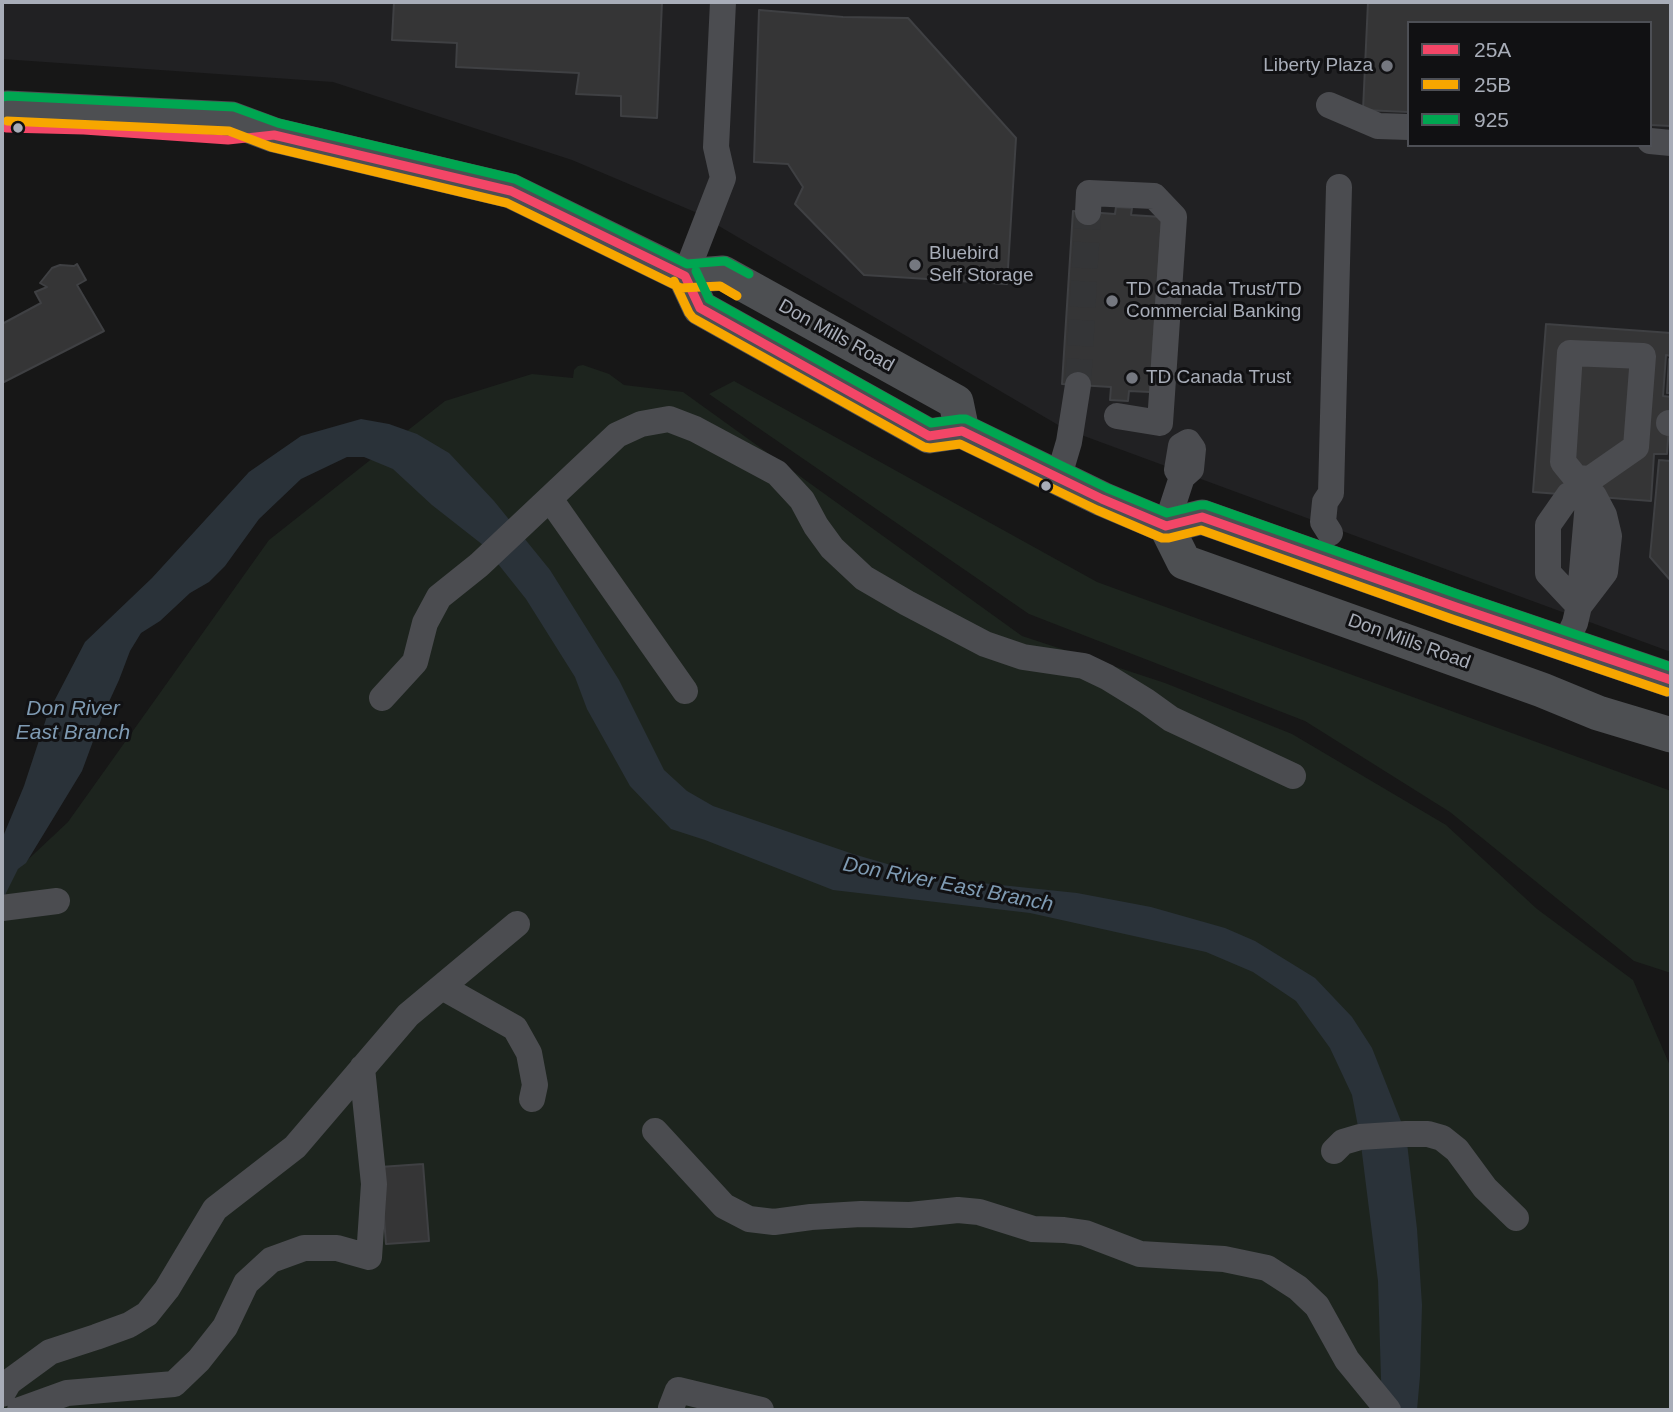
<!DOCTYPE html>
<style>
body{margin:0}
#map{position:relative;width:1673px;height:1412px;overflow:hidden;background:#171717;font-family:Arial,sans-serif}
canvas{display:block}
.frame{position:absolute;inset:0;border:4px solid #a8adb8;pointer-events:none}
.legend{position:absolute;left:1407px;top:21px;width:245px;height:126px;box-sizing:border-box;background:#111113;border:2px solid #4d4f55;margin:0;padding:9px 12px;list-style:none;font-size:21px;color:#a8adb8}
.legend li{display:flex;align-items:center;gap:14px;height:35px}
.legend b{width:35px;border:2px solid #4d4f55}
</style>
<div id="map">
<canvas width="1673" height="1412"></canvas>
<div class="frame"></div>
<ul class="legend">
<li><b style="height:9px;background:#f34667"></b>25A</li>
<li><b style="height:9px;background:#f7a600"></b>25B</li>
<li><b style="height:9px;background:#00a651"></b>925</li>
</ul>
</div>
<script>
const ctx = document.querySelector('canvas').getContext('2d');
ctx.lineJoin = 'round';
function fill(path, color) { ctx.fillStyle = color; ctx.fill(path, 'evenodd'); }
const toPath = rows => new Path2D(rows.map(r => 'M' + r).join(''));
function strokePath(path, color, width, dash) { ctx.strokeStyle = color; ctx.lineWidth = width; ctx.lineCap = dash ? 'butt' : 'round'; ctx.setLineDash(dash || []); ctx.stroke(path); }
function write(font, color, halo, rows, align = 'center') {
  ctx.font = font + ' Arial,sans-serif'; ctx.lineWidth = 6; ctx.setLineDash([]); ctx.textBaseline = 'middle'; ctx.strokeStyle = halo; ctx.fillStyle = color; for (const [text, x, y, turn = 0] of rows) {
    ctx.save(); ctx.translate(x, y); ctx.rotate((+turn || 0) * Math.PI / 180); ctx.textAlign = isNaN(turn) ? turn : align; if (halo) ctx.strokeText(text, 0, 0); ctx.fillText(text, 0, 0); ctx.restore();
  }
}
const built = toPath([
 [2,2,1671,2,1671,652,1065,429,695,212,572,160,333,82,2,59],
 [1409,23,1650,23,1650,145,1409,145]
]);
const green = toPath([
 [583,365,609,374,624,385,683,392,1022,636,1165,683,1292,734,1446,825,1537,909,1633,980,1671,1068,1671,1410,2,1410,2,884,68,822,269,540,445,401,532,374,573,378,574,370,578,366],
 [734,381,1097,582,1671,791,1671,973,1634,961,1450,812,1305,721,1029,614,709,394]
]);
const water = toPath([
 [361,419,389,424,417,434,449,453,494,501,550,570,619,680,664,770,687,791,713,806,853,854,908,870,972,882,1077,893,1151,907,1225,928,1255,941,1315,978,1352,1017,1372,1048,1406,1134,1417,1229,1422,1305,1420,1376,1417,1410,1382,1410,1378,1281,1360,1137,1352,1095,1330,1048,1296,1001,1253,972,1206,952,1030,913,833,890,705,840,671,829,630,786,587,709,575,677,526,599,483,545,432,505,393,469,364,457,347,457,301,479,259,519,225,566,209,582,190,593,160,621,141,633,130,651,119,680,102,717,82,771,26,863,18,869,6,893,2,918,2,839,24,786,48,713,85,642,152,578,249,472,301,436]
]);
const building = toPath([
 [394,2,662,2,657,118,621,116,621,96,576,94,579,73,456,67,457,43,392,40,394,2],
 [1368,2,1671,2,1671,126,1650,125,1650,23,1409,23,1409,112,1363,110,1368,2],
 [759,10,843,17,908,18,1016,138,1007,284,864,275,795,204,803,187,788,164,754,162,759,10],
 [1116,207,1132,208,1131,215,1162,217,1150,392,1129,391,1128,401,1110,400,1111,387,1062,384,1073,211,1115,214,1116,207],
 [77,264,86,280,77,285,104,331,2,383,2,324,41,303,35,292,47,287,40,283,52,268,60,265,74,266,77,264],
 [1546,324,1671,333,1671,356,1666,355,1663,396,1671,397,1667,454,1654,454,1651,501,1533,492,1546,324],
 [1669,359,1671,359,1671,393,1667,393,1669,359],
 [1659,460,1671,461,1671,581,1650,557,1659,460],
 [423,1164,429,1241,386,1244,380,1167,423,1164]
]);
const minorTunnel = toPath([
 [1078,385,1088,212]
]);
const minor = toPath([
 [1329,105,1378,126,1409,127],
 [1650,141,1671,143],
 [1088,212,1089,193,1154,196,1174,217,1160,423,1117,416],
 [685,276,723,178,716,147,723,2],
 [1669,423,1671,423],
 [1058,479,1069,442,1078,385],
 [1569,495,1548,525,1548,573,1579,606],
 [550,499,685,691],
 [1166,526,1182,477,1191,469,1193,449,1188,442,1181,446,1177,470,1182,477],
 [1330,533,1323,522,1325,502,1331,493,1339,187],
 [1579,606,1605,572,1609,536,1604,515,1594,496],
 [1565,644,1575,623,1579,606,1590,479,1636,447,1643,356,1570,353,1563,462,1576,478,1590,479],
 [382,698,415,662,425,623,439,597,479,565,617,435,641,424,669,419,695,429,777,473,802,500,816,526,832,548,864,578,907,603,985,644,1023,657,1084,666,1107,677,1146,701,1171,719,1293,776],
 [2,908,57,901],
 [442,987,515,1028,529,1053,535,1085,532,1099],
 [655,1131,724,1206,749,1219,774,1222,811,1217,861,1214,910,1215,958,1210,979,1212,1033,1229,1064,1230,1085,1233,1140,1254,1224,1259,1267,1268,1298,1288,1317,1306,1347,1360,1388,1410],
 [1334,1151,1343,1142,1360,1137,1406,1134,1428,1134,1442,1138,1457,1150,1485,1188,1516,1218],
 [2,1394,9,1382,50,1352,96,1337,129,1325,147,1314,167,1289,215,1209,295,1147,408,1015,517,924],
 [20,1410,67,1393,174,1384,199,1360,225,1327,246,1283,271,1260,304,1248,337,1248,369,1257,374,1184,362,1068],
 [672,1410,671,1408,678,1390,761,1410]
]);
const major = toPath([
 [2,110,7,108,231,119,274,135,511,191,685,276,723,273,956,402,962,431],
 [685,276,700,308,929,436,962,431,1102,499,1166,526,1202,517,1456,607,1671,680],
 [1166,526,1184,562,1542,690,1598,713,1671,735]
]);
const bus1 = toPath([
 [2,126,6,128,84,130,228,140,274,135,511,191,685,276,700,308,929,436,962,431,1102,499,1166,526,1202,517,1456,607,1671,680]
]);
const bus2 = toPath([
 [7,121,229,131,271,147,507,203,681,288,720,286,737,296],
 [674,281,689,313,693,318,924,447,930,448,960,444,1097,510,1162,538,1169,538,1201,530,1452,619,1667,692]
]);
const bus3 = toPath([
 [2,97,8,96,234,107,278,123,515,179,687,264,725,261,749,274],
 [696,271,709,299,931,423,960,419,966,419,1107,488,1167,513,1200,505,1206,505,1460,595,1671,667]
]);
const markers = [
 [1387,66,7,"#757880"],
 [18,128,6,"#a8adb8"],
 [915,265,7,"#757880"],
 [1112,301,7,"#757880"],
 [1132,378,7,"#757880"],
 [1046,486,6,"#a8adb8"]
];
const poiNames = [
 ["Liberty Plaza",1373,66,"right"],
 ["Bluebird",929,254],
 ["Self Storage",929,276],
 ["TD Canada Trust/TD",1126,290],
 ["Commercial Banking",1126,312],
 ["TD Canada Trust",1146,378]
];
const streetNames = [
 ["Don Mills Road",836,336,29],
 ["Don Mills Road",1409,642,20]
];
const waterNames = [
 ["Don River",73,709],
 ["East Branch",73,733],
 ["Don River East Branch",948,885,11]
];
fill(built, '#212123');
fill(green, '#1d241e');
fill(water, '#2a3239');
fill(building, '#353536');
strokePath(building, '#3f4043', 2);
strokePath(minorTunnel, '#343537', 26, [26, 13]);
strokePath(minor, '#4b4c50', 26);
strokePath(major, '#4d4f52', 35);
strokePath(bus1, '#f34667', 9);
strokePath(bus2, '#f7a600', 9);
strokePath(bus3, '#00a651', 9);
for (const [x, y, r, color] of markers) { const dot = new Path2D(); dot.arc(x, y, r, 0, 2 * Math.PI); ctx.fillStyle = color; ctx.fill(dot); strokePath(dot, '#111113', 2.5); }
write('19px', '#a8adb8', '#111113', poiNames, 'left');
write('19px', '#a8adb8', '#111113', streetNames);
write('italic 21px', '#7f9bb3', '#111113', waterNames);
</script>
